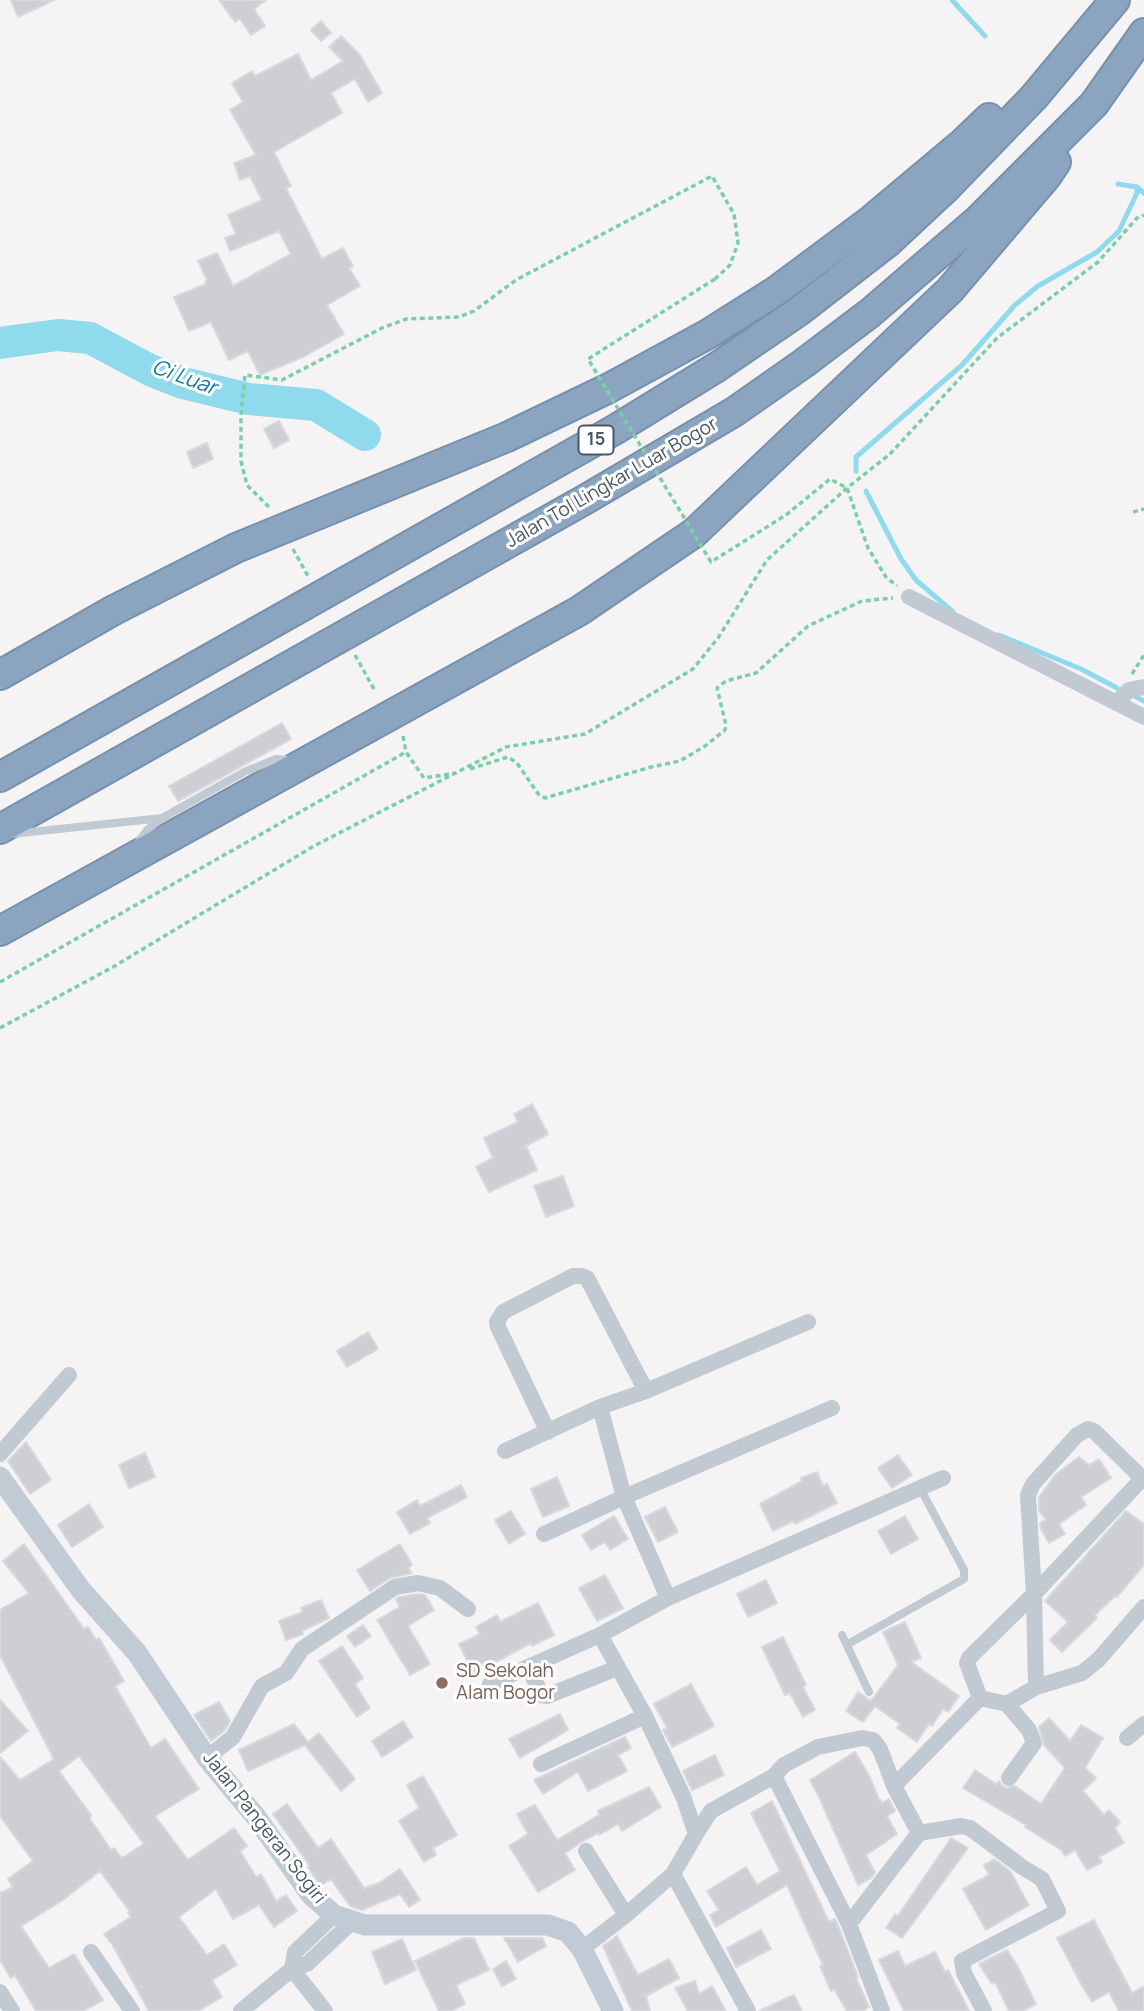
<!DOCTYPE html>
<style>
body{margin:0}
canvas{display:block;background:#f5f3f3}
</style>
<canvas width="1144" height="2011"></canvas>
<script>
const ctx = document.querySelector('canvas').getContext('2d');
ctx.lineJoin = 'round';
const toPath = rows => new Path2D(rows.map(r => 'M' + r).join(''));
function strokePath(path, color, width, dash) { ctx.strokeStyle = color; ctx.lineWidth = width; ctx.lineCap = dash ? 'butt' : 'round'; ctx.setLineDash(dash || []); ctx.stroke(path); }
function fill(path, color) { ctx.fillStyle = color; ctx.fill(path, 'evenodd'); }
function write(font, color, halo, rows, align = 'center') {
  ctx.font = font + ' Manrope,sans-serif'; ctx.lineWidth = 6; ctx.setLineDash([]); ctx.textBaseline = 'middle'; ctx.strokeStyle = halo; ctx.fillStyle = color; for (const [text, x, y, turn = 0] of rows) {
    ctx.save(); ctx.translate(x, y); ctx.rotate((+turn || 0) * Math.PI / 180); ctx.textAlign = isNaN(turn) ? turn : align; if (halo) ctx.strokeText(text, 0, 0); ctx.fillText(text, 0, 0); ctx.restore();
  }
}
const stream = toPath([
 [952,0,985,36],
 [1118,184,1137,187,1144,193],
 [856,471,856,457,962,365,1015,305,1038,286,1097,252,1119,231,1137,193,1137,187],
 [866,491,901,559,916,580,953,612],
 [999,635,1081,669,1117,688],
 [1133,695,1144,701]
]);
const river = toPath([
 [0,343,58,335,90,338,150,370,183,383,249,399,316,405,365,435]
]);
const building = toPath([
 [11,0,54,0,18,17,11,0],
 [219,0,266,0,254,9,265,26,251,35,240,19,235,22,219,0],
 [321,21,331,33,321,41,311,30,321,21],
 [341,36,360,55,382,93,368,102,355,79,331,93,342,113,274,152,291,186,286,188,322,259,343,248,353,266,349,268,360,286,327,305,344,334,305,356,260,375,248,351,229,360,211,322,189,331,174,297,206,284,205,281,207,280,198,261,217,253,233,286,291,254,279,231,230,251,225,238,236,234,228,215,262,200,250,176,240,180,234,163,256,155,230,110,243,102,232,83,252,71,255,76,298,54,311,80,343,61,329,47,341,36],
 [279,421,289,440,274,448,264,429,279,421],
 [207,443,213,459,193,468,187,452,207,443],
 [282,723,291,739,178,801,169,786,282,723],
 [532,1104,548,1134,526,1146,537,1170,489,1192,476,1167,493,1158,484,1138,518,1122,514,1114,532,1104],
 [563,1176,574,1206,546,1217,534,1186,563,1176],
 [368,1332,378,1349,347,1367,337,1351,368,1332],
 [26,1442,51,1480,30,1494,8,1461,26,1442],
 [145,1453,155,1477,129,1488,119,1465,145,1453],
 [898,1455,912,1475,892,1488,878,1468,898,1455],
 [1079,1457,1089,1465,1099,1459,1111,1478,1081,1497,1086,1505,1059,1524,1065,1534,1049,1543,1041,1529,1040,1523,1046,1519,1039,1511,1039,1497,1056,1474,1079,1457],
 [817,1472,823,1486,827,1484,837,1503,795,1524,793,1521,773,1531,760,1504,802,1481,801,1478,817,1472],
 [557,1477,569,1506,543,1517,531,1489,557,1477],
 [461,1485,467,1497,427,1518,430,1523,410,1534,397,1512,417,1500,420,1506,461,1485],
 [89,1504,103,1527,72,1547,58,1525,89,1504],
 [665,1507,678,1532,658,1542,645,1517,665,1507],
 [511,1511,525,1534,509,1544,495,1520,511,1511],
 [1126,1511,1144,1524,1144,1565,1117,1597,1115,1596,1095,1615,1097,1618,1062,1652,1050,1640,1068,1622,1045,1601,1126,1511],
 [614,1516,628,1539,610,1550,605,1542,591,1550,582,1535,614,1516],
 [905,1516,918,1539,891,1554,878,1531,905,1516],
 [24,1544,84,1629,88,1627,96,1640,99,1638,124,1681,115,1686,151,1748,165,1739,199,1789,155,1816,188,1860,234,1828,247,1846,240,1851,256,1877,261,1874,276,1901,286,1895,297,1911,274,1927,259,1905,233,1919,216,1889,179,1917,207,1955,224,1944,237,1965,212,1980,222,1997,198,2011,149,2011,112,1944,104,1934,131,1917,128,1913,130,1912,100,1871,63,1900,21,1926,49,1968,74,1954,103,2000,83,2011,36,2011,15,1975,11,1978,0,1960,0,1893,13,1887,8,1879,33,1861,0,1816,0,1757,20,1780,54,1759,0,1655,0,1610,29,1593,3,1561,24,1544],
 [79,1756,144,1844,122,1858,114,1848,111,1850,90,1819,91,1815,59,1771,79,1756],
 [400,1544,412,1565,408,1568,412,1573,390,1578,370,1591,357,1570,400,1544],
 [605,1575,623,1608,597,1621,579,1588,605,1575],
 [766,1580,777,1603,748,1617,737,1594,766,1580],
 [418,1594,425,1595,434,1610,408,1626,430,1664,410,1675,377,1620,400,1607,396,1599,399,1597,418,1594],
 [321,1600,329,1618,302,1631,303,1634,286,1640,279,1621,303,1612,301,1608,321,1600],
 [538,1603,554,1635,532,1646,531,1643,474,1674,459,1644,480,1634,476,1627,497,1615,500,1622,538,1603],
 [905,1622,921,1658,911,1662,959,1696,948,1712,943,1709,932,1726,929,1724,917,1742,897,1728,900,1724,875,1706,863,1722,846,1711,858,1692,871,1701,898,1665,883,1632,905,1622],
 [363,1625,371,1636,355,1647,347,1636,363,1625],
 [783,1637,806,1685,803,1687,815,1710,803,1717,790,1693,785,1695,762,1647,783,1637],
 [342,1646,363,1678,355,1684,370,1708,357,1717,319,1661,342,1646],
 [691,1684,714,1726,672,1747,663,1730,667,1728,654,1704,691,1684],
 [0,1700,28,1731,0,1753,0,1700],
 [219,1702,230,1721,225,1730,211,1741,194,1715,219,1702],
 [560,1714,568,1730,520,1758,509,1739,560,1714],
 [1049,1718,1070,1741,1081,1725,1103,1738,1085,1768,1096,1778,1083,1791,1104,1815,1109,1810,1120,1822,1115,1828,1124,1843,1099,1857,1102,1862,1087,1870,1075,1850,1065,1856,1061,1850,1025,1827,1026,1825,963,1788,975,1770,996,1784,999,1781,1002,1786,1007,1788,1015,1786,1041,1804,1065,1768,1044,1745,1039,1727,1049,1718],
 [403,1721,413,1737,382,1757,372,1741,403,1721],
 [294,1724,308,1742,319,1733,355,1779,341,1791,305,1745,248,1771,239,1750,294,1724],
 [625,1737,631,1748,618,1755,627,1771,588,1791,578,1772,543,1794,534,1780,625,1737],
 [855,1752,870,1777,878,1797,882,1803,889,1799,895,1811,887,1816,897,1834,866,1855,875,1873,871,1878,858,1885,819,1797,810,1780,855,1752],
 [715,1755,724,1775,692,1790,683,1771,715,1755],
 [423,1776,457,1835,433,1848,436,1855,424,1862,399,1821,419,1808,407,1785,423,1776],
 [649,1787,661,1807,622,1831,618,1824,599,1835,598,1833,580,1843,565,1853,575,1870,538,1892,509,1846,528,1834,517,1814,535,1805,557,1840,599,1815,598,1811,649,1787],
 [772,1801,829,1922,835,1919,839,1928,858,1977,856,1978,869,2007,862,2011,847,2011,834,1989,831,1991,820,1966,823,1965,787,1885,716,1927,710,1915,719,1910,707,1891,746,1867,757,1885,780,1871,751,1813,772,1801],
 [287,1804,318,1848,331,1839,364,1888,379,1883,400,1869,420,1900,409,1907,400,1894,362,1910,350,1906,331,1879,320,1886,308,1867,310,1866,273,1814,287,1804],
 [951,1838,968,1848,902,1938,886,1928,895,1914,898,1916,951,1838],
 [994,1859,1010,1871,1029,1905,986,1930,963,1889,989,1875,984,1865,994,1859],
 [1094,1920,1132,1993,1144,1986,1144,2011,1119,2011,1109,1992,1092,2002,1080,1982,1057,1938,1094,1920],
 [761,1930,771,1949,736,1967,727,1948,761,1930],
 [617,1936,638,1975,669,1959,679,1978,646,1996,650,2011,632,2011,603,1946,617,1936],
 [464,1938,474,1938,489,1970,456,1985,465,2004,451,2011,439,2011,415,1961,464,1938],
 [504,1938,542,1938,546,1946,518,1962,504,1938],
 [402,1939,416,1970,385,1984,372,1952,402,1939],
 [1007,1950,1018,1967,1036,2004,1023,2011,1009,2011,995,1982,992,1984,979,1964,1007,1950],
 [898,1951,905,1966,935,1952,945,1972,948,1970,969,2011,904,2011,879,1960,898,1951],
 [506,1961,516,1979,502,1986,493,1969,506,1961],
 [695,1981,699,1994,712,1986,726,2011,688,2011,675,1988,695,1981],
 [794,1995,802,2011,759,2011,794,1995]
]);
const path = toPath([
 [269,507,247,485,241,461,241,415,245,375,282,380,382,328,406,319,459,317,474,311,516,280,712,176,734,214,738,243,730,265,715,279],
 [1133,512,1144,509],
 [786,515,830,479,847,488,868,548,886,577,897,586],
 [293,549,309,578],
 [355,655,375,691],
 [1132,674,1144,655],
 [403,736,406,752],
 [470,769,508,757,517,763,539,795,545,798,651,767,680,761,705,746,725,730,726,725,717,688,726,681,756,673,808,626,862,601,893,598],
 [0,982,406,752,424,778,456,773],
 [0,1028,113,967,314,846,506,747,585,734,693,669,718,638,767,560,847,488,890,454,997,338,1098,262,1137,218,1144,215]
]);
const lane = toPath([
 [12,834,162,818],
 [137,844,147,830,162,818,244,772,276,759,290,760],
 [842,1635,869,1692],
 [848,1644,964,1579,964,1570,920,1488]
]);
const street = toPath([
 [909,597,1144,717],
 [1116,703,1129,690,1144,687],
 [600,1407,624,1497,668,1598],
 [548,1432,498,1327,497,1322,503,1312,573,1276,582,1276,587,1278,646,1391],
 [505,1451,600,1407,646,1391,808,1322],
 [0,1454,69,1375],
 [544,1534,624,1497,832,1408],
 [600,1635,645,1716,683,1796,696,1834,673,1874],
 [529,1667,541,1695,547,1696,617,1668],
 [490,1684,600,1635,668,1598,943,1478],
 [1036,1687,1034,1594,1028,1495,1033,1484,1077,1435,1088,1429,1094,1431,1144,1480],
 [980,1698,967,1663,969,1658,1034,1594,1142,1479],
 [1007,1704,1029,1730,1034,1743,1009,1778],
 [1127,1738,1144,1724],
 [207,1758,233,1737,262,1686,286,1673,302,1649,395,1587,418,1583,440,1588,468,1609],
 [541,1764,645,1716],
 [919,1833,961,1826,970,1828,1022,1867,1042,1879,1058,1911,962,1961,964,1973,984,2011],
 [696,1834,711,1811,774,1776],
 [586,1851,626,1915],
 [849,1924,919,1833,894,1786],
 [582,1949,626,1915,673,1874,748,2011],
 [91,1952,132,2011],
 [292,1969,295,1952,334,1915],
 [292,1969,325,2011],
 [0,1992,12,2011],
 [241,2011,292,1969,307,1964,353,1921],
 [882,2011,849,1924,774,1776,784,1765,818,1747,862,1738,873,1740,880,1749,894,1786,980,1698,1007,1704,1036,1687,1082,1673,1099,1659,1144,1607]
]);
const secondary = toPath([
 [0,1477,81,1590,137,1653,207,1758,256,1817,311,1895,334,1915,365,1925,548,1925,568,1932,582,1949,613,2011]
]);
const highway = toPath([
 [0,675,114,610,236,548,507,437,609,388,708,334,776,291,870,221,963,143,989,118],
 [0,777,616,429,717,367,799,311,888,242,947,187,1034,97,1115,0],
 [0,829,586,499,734,412,804,363,870,313,978,220,1094,104,1144,33],
 [0,931,579,611,694,533,950,290,1046,177,1056,162]
]);
const pathBridge = toPath([
 [715,279,588,359,711,562,786,515]
]);
const markers = [
 [442,1683,7,"#8d6e63"]
];
const shields = [
 [596,440,35]
];
const shieldNames = [
 ["15",596,440]
];
const streetNames = [
 ["Jalan Tol Lingkar Luar Bogor",612,483,-30],
 ["Jalan Pangeran Sogiri",264,1828,52]
];
const educationNames = [
 ["SD Sekolah",456,1672],
 ["Alam Bogor",456,1694]
];
const waterNames = [
 ["Ci Luar",184,378,20]
];
strokePath(stream, '#90daee', 5);
strokePath(river, '#90daee', 32);
fill(building, '#cdcfd5');
strokePath(building, '#d7d9de', 2);
strokePath(highway, '#7690ad', 32);
strokePath(path, '#7ad0a6', 3.5, [5, 3.5]);
strokePath(lane, '#c1cad2', 8);
strokePath(street, '#c1cad2', 16);
strokePath(secondary, '#c1cbd6', 21);
strokePath(highway, '#8ba5c1', 28);
strokePath(pathBridge, '#7ad0a6', 3.5, [5, 3.5]);
for (const [x, y, r, color] of markers) { const dot = new Path2D(); dot.arc(x, y, r, 0, 2 * Math.PI); ctx.fillStyle = color; ctx.fill(dot); strokePath(dot, '#fff', 2.5); }
for (const [x, y, w] of shields) { const box = new Path2D(); box.roundRect(x - w / 2, y - 14.5, w, 29, 5); ctx.fillStyle = '#fff'; ctx.fill(box); strokePath(box, '#4a5661', 2); }
write('bold 18px', '#4a5661', null, shieldNames);
write('19px', '#4a5661', '#fff', streetNames);
write('19px', '#785e54', '#fff', educationNames, 'left');
write('italic 21px', '#0c7c9b', '#fff', waterNames);
</script>
